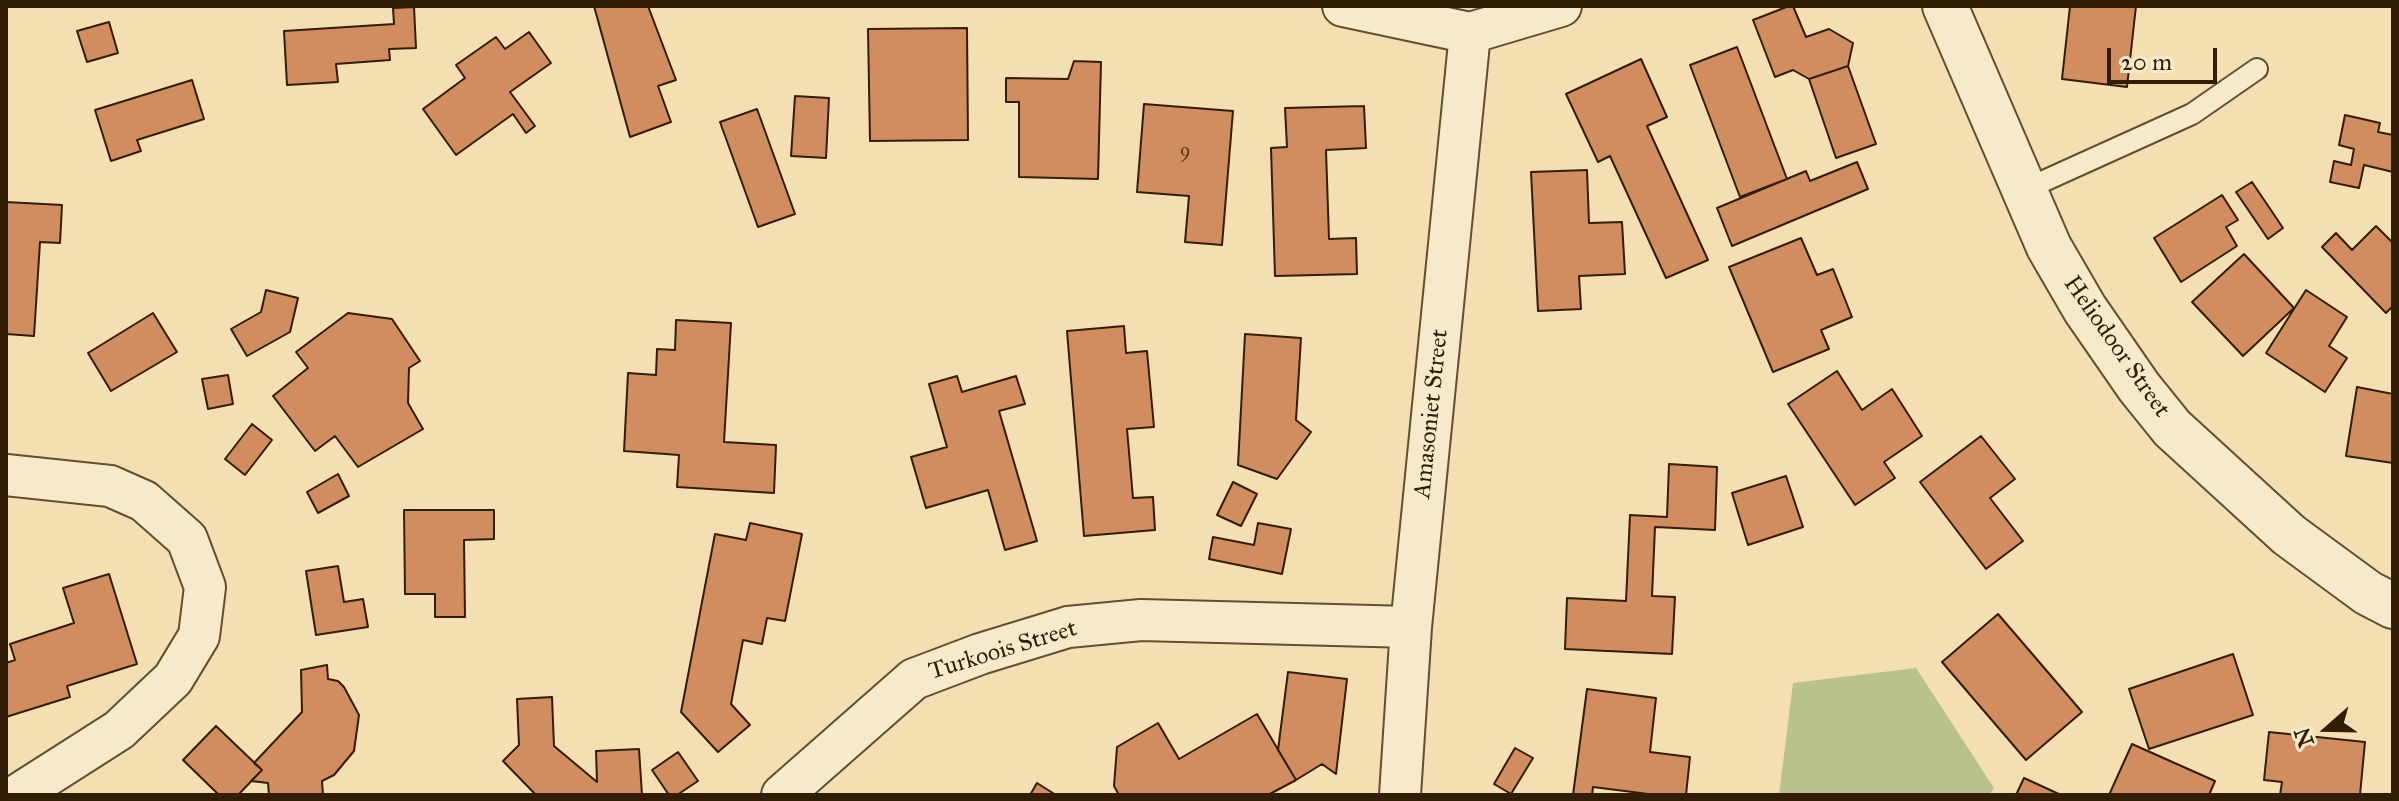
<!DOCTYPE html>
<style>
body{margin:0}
#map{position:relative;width:2399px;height:801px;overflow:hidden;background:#f3dfb1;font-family:"IM FELL Great Primer",serif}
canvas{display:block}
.frame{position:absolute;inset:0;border:8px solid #321e06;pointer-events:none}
.north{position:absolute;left:2287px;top:689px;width:80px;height:80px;-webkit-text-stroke:6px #f7eacc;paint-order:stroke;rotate:250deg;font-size:22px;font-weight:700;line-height:32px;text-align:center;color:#321e06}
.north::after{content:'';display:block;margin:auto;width:28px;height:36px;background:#321e06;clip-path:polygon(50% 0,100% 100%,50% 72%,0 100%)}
.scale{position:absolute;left:2107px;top:48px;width:110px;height:36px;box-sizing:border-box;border:4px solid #321e06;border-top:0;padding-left:10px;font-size:24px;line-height:28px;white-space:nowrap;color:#321e06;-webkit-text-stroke:6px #f7eacc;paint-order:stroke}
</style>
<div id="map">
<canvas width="2399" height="801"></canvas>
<div class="frame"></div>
<div class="north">N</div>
<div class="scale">20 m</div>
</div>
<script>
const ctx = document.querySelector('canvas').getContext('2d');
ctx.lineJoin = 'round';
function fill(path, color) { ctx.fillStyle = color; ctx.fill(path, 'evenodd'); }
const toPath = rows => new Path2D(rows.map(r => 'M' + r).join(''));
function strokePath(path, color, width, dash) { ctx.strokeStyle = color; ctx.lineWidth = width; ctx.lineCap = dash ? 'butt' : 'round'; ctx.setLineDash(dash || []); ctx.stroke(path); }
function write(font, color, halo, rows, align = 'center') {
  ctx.font = font + ' "IM FELL Great Primer",serif'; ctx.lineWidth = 8; ctx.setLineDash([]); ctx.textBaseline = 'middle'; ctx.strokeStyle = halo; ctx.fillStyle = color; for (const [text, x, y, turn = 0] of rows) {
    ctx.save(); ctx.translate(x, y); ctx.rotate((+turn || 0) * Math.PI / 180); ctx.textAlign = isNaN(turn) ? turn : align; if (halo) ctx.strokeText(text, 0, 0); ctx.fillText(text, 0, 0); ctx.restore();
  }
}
const green = toPath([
 [1916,668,1994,788,1989,795,1779,795,1793,683]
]);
const building = toPath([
 [594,6,648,6,676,80,658,86,671,122,630,137,594,6],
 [1789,6,1793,6,1806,37,1829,29,1853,43,1848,66,1809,79,1793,70,1775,77,1753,20,1789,6],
 [2070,6,2136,6,2127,87,2062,79,2070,6],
 [414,7,416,48,389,49,390,60,336,64,338,82,287,85,284,31,394,24,393,8,414,7],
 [109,22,118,53,87,62,77,31,109,22],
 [967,28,968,140,870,141,868,29,967,28],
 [529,32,551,63,510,92,535,126,526,133,513,114,456,155,423,109,465,78,456,65,496,37,505,49,529,32],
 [1737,47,1787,179,1740,197,1690,65,1737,47],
 [1641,59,1667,117,1647,126,1708,260,1666,278,1610,156,1598,162,1566,94,1641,59],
 [1074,61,1101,62,1098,179,1019,177,1019,102,1006,102,1006,78,1068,79,1074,61],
 [1848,66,1876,144,1836,158,1809,79,1848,66],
 [192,80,204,119,137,140,141,151,111,161,95,110,192,80],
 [795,96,829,98,826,158,791,156,795,96],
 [1144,104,1233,111,1222,245,1185,242,1189,196,1137,192,1144,104],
 [1364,106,1366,148,1326,150,1329,239,1356,238,1357,274,1275,276,1271,148,1287,147,1285,108,1364,106],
 [757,109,795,214,758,227,720,122,757,109],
 [2345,115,2380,123,2378,132,2393,135,2393,172,2364,165,2359,188,2330,182,2334,161,2351,165,2354,149,2339,145,2345,115],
 [1857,162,1868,189,1732,246,1717,208,1806,171,1810,181,1857,162],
 [1587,170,1589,223,1622,222,1625,274,1579,276,1581,309,1538,311,1531,172,1587,170],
 [2252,182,2283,228,2268,239,2236,192,2252,182],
 [2222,195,2238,220,2226,227,2237,246,2181,282,2154,238,2222,195],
 [6,202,62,205,60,243,40,242,34,336,6,334,6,202],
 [2376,226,2393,243,2393,306,2386,313,2322,247,2336,233,2352,250,2376,226],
 [1801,238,1817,275,1833,269,1852,317,1821,330,1829,349,1773,372,1729,267,1801,238],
 [2244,254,2294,308,2243,356,2192,302,2244,254],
 [266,290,298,298,290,332,247,356,231,329,261,312,266,290],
 [2306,290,2347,317,2329,346,2347,358,2325,392,2266,353,2306,290],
 [153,313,177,352,111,391,88,353,153,313],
 [348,313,392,319,420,361,409,368,408,403,423,429,358,467,335,436,315,451,273,396,308,368,296,352,348,313],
 [676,320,731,323,724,442,776,445,774,493,677,487,679,455,624,451,628,373,656,375,657,349,675,350,676,320],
 [1124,326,1126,353,1147,351,1154,427,1127,429,1133,498,1153,497,1155,530,1084,536,1067,331,1124,326],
 [1245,334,1301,338,1296,420,1311,432,1277,479,1238,465,1245,334],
 [1837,371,1862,410,1892,389,1922,436,1884,462,1895,478,1855,505,1788,404,1837,371],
 [228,375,233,404,208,409,202,379,228,375],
 [957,376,962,392,1016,376,1025,404,999,411,1037,541,1005,550,988,490,926,508,911,457,947,447,929,384,957,376],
 [2357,387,2393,394,2393,463,2346,456,2357,387],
 [252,424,272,440,245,475,225,459,252,424],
 [1981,436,2015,479,1990,498,2023,541,1986,569,1920,482,1981,436],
 [1669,464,1717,467,1715,530,1655,527,1652,596,1675,597,1672,654,1565,649,1567,598,1626,601,1630,515,1667,517,1669,464],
 [338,474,349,496,318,513,307,492,338,474],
 [1786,476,1803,527,1748,545,1732,493,1786,476],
 [1233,482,1257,494,1241,526,1217,515,1233,482],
 [404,510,494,510,494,539,464,540,465,617,435,617,435,594,405,594,404,510],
 [750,523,802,534,785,621,767,618,762,644,743,640,731,704,750,725,718,752,681,712,715,534,746,540,750,523],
 [1258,523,1291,529,1282,574,1209,559,1213,537,1254,545,1258,523],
 [338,566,344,602,363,599,368,627,316,635,306,571,338,566],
 [109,574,137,664,67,686,70,697,6,717,6,663,15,660,10,644,74,623,63,588,109,574],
 [1998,614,2082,712,2026,760,1942,662,1998,614],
 [2233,654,2253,715,2149,749,2129,689,2233,654],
 [327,665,328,679,338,681,344,687,359,715,354,751,334,775,322,781,323,795,269,795,268,783,251,781,262,770,254,763,302,712,301,670,327,665],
 [1288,672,1347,679,1336,774,1322,764,1296,780,1278,750,1288,672],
 [1587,689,1656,698,1650,752,1690,757,1686,795,1656,795,1593,787,1592,795,1573,795,1587,689],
 [552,697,554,746,597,782,596,751,639,749,642,795,536,795,503,761,519,745,517,699,552,697],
 [1257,714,1296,780,1268,795,1119,795,1114,786,1117,747,1158,723,1179,759,1257,714],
 [216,726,262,770,238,795,219,795,183,760,216,726],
 [2269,732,2365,742,2360,795,2280,795,2282,782,2264,780,2269,732],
 [2132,744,2215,781,2209,795,2109,795,2132,744],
 [1515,748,1533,758,1511,794,1494,784,1515,748],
 [678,752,698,781,677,795,669,795,652,770,678,752],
 [2024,778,2061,795,2016,795,2024,778],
 [1037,783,1056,795,1030,795,1037,783]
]);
const service = toPath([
 [2024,190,2192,114,2257,69]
]);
const minor = toPath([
 [1343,6,1470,33,1561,6],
 [6,475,110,486,144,501,187,539,205,587,199,636,173,679,119,730,17,795],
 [782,795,914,679,980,654,1068,627,1141,620,1411,627],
 [1400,795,1411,627,1470,33]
]);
const tertiary = toPath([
 [1945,6,2049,247,2085,309,2139,387,2172,428,2289,535,2368,593,2393,606]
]);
const numberNames = [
 ["9",1185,152]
];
const streetNames = [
 ["Heliodoor Street",2116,347,55],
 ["Amasoniet Street",1432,414,-84],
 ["Turkoois Street",1003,651,-17]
];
fill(green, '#b9c28d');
fill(building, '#d18c5f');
strokePath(building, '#321e06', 2);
strokePath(service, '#624e31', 24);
strokePath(minor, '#624e31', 44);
strokePath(tertiary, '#624e31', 48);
strokePath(service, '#f7eacc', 20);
strokePath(minor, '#f7eacc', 40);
strokePath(tertiary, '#f7eacc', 44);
write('20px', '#5a3a1c', null, numberNames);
write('24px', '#321e06', '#f7eacc', streetNames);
</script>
